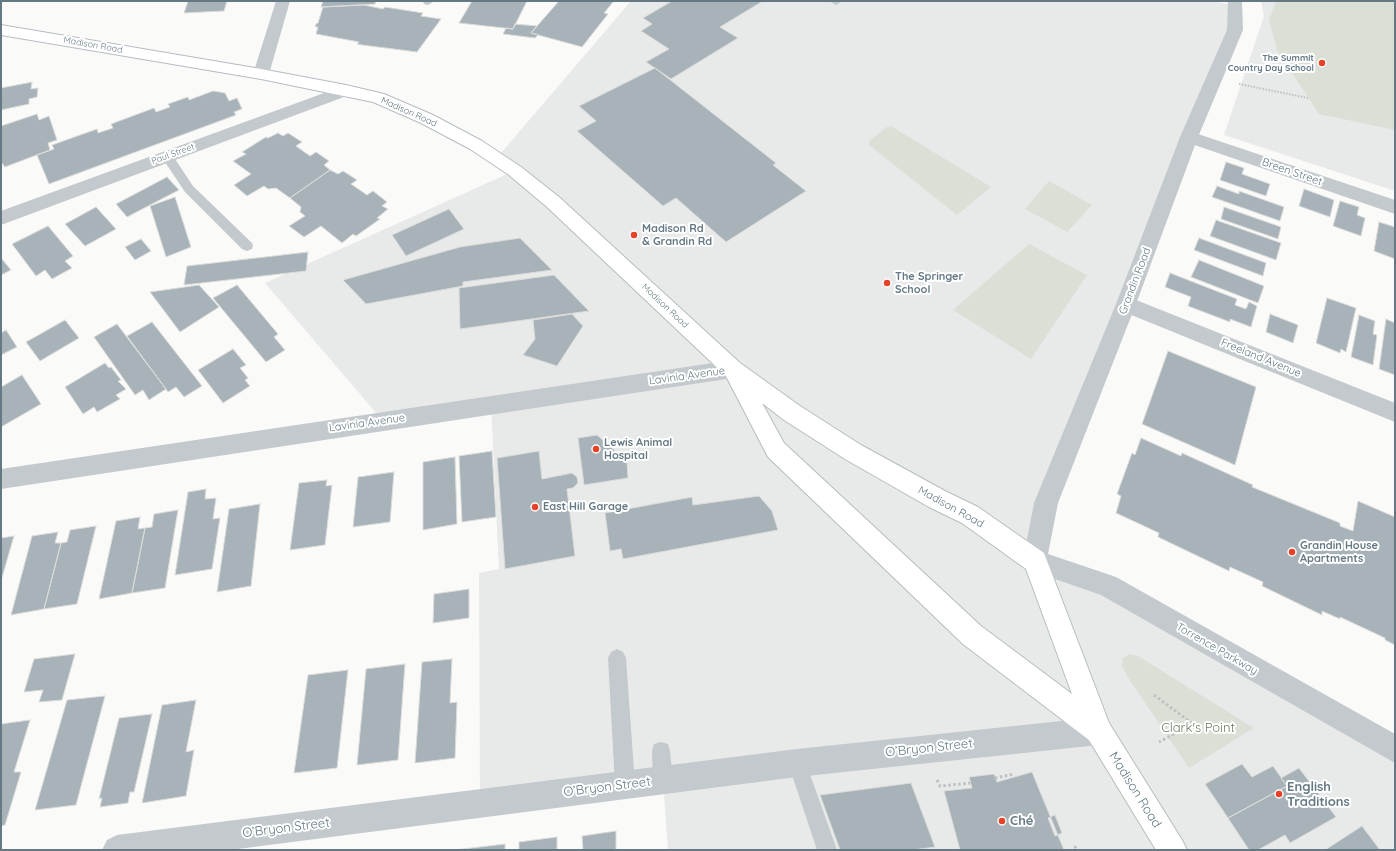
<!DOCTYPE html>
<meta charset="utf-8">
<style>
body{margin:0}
#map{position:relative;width:1396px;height:851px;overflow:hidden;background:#fafaf8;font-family:Quicksand,sans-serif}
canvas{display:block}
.frame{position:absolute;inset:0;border:2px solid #647984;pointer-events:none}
</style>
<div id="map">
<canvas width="1396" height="851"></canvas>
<div class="frame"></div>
</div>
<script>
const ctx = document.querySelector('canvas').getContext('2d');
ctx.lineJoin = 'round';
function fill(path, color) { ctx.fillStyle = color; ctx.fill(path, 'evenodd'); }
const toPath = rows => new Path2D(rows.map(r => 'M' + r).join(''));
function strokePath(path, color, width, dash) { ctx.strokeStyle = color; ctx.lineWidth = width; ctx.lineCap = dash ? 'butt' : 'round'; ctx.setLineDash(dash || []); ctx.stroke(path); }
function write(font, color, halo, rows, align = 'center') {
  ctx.font = font + ' Quicksand,sans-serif'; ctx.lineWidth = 4; ctx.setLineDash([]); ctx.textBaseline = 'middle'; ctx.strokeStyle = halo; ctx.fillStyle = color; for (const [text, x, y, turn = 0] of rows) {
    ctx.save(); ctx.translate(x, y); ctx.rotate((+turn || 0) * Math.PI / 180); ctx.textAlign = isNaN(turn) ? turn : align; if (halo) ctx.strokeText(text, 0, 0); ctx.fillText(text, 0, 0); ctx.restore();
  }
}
const built = toPath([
 [631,1,1211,1,1235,5,1235,30,1035,561,1107,585,1395,749,1395,850,668,850,663,780,480,804,479,573,499,569,491,405,383,421,265,283,514,171,496,159],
 [1261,1,1395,1,1395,191,1224,135,1264,16]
]);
const green = toPath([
 [1276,1,1395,1,1395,130,1319,114,1277,50,1269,20],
 [891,126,991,187,957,215,869,145,869,141,887,127],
 [1049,181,1092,205,1067,232,1025,209],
 [1029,244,1087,275,1031,359,953,310],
 [1130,654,1138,656,1254,728,1189,768,1129,679,1122,666,1123,658]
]);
const building = toPath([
 [188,1,227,1,224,11,184,13,188,1],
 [323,1,376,1,375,4,321,7,323,1],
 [472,1,527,1,513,29,459,23,472,1],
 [559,1,614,1,604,13,608,14,582,47,531,33,559,1],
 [672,1,763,1,720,27,738,38,671,79,646,62,669,49,641,31,652,24,643,18,672,1],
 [364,5,383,9,385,7,423,13,421,16,441,19,417,52,362,45,357,44,359,42,316,34,318,27,315,27,316,24,318,23,323,7,364,5],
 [515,24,537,26,531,33,538,35,535,38,503,34,506,28,513,29,515,24],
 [655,68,776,163,773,165,806,191,726,242,676,198,663,206,577,131,596,121,579,106,655,68],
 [32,82,31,89,38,88,37,97,29,99,29,104,1,110,1,88,32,82],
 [213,91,225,93,229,101,237,98,242,109,234,112,236,115,49,184,37,155,54,149,52,145,97,129,98,133,113,128,111,124,154,108,156,112,170,107,168,104,188,97,189,100,213,91],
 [37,114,39,120,49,116,57,140,48,143,50,150,5,167,1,162,1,126,37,114],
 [278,133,283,136,288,133,302,142,296,146,310,156,316,152,329,161,324,165,330,170,290,198,276,188,268,189,264,186,247,196,234,185,251,174,233,161,246,154,242,152,266,137,268,138,278,133],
 [1226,162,1244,168,1242,174,1270,184,1266,196,1220,180,1226,162],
 [330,170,338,174,343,171,357,180,351,184,367,195,373,191,387,202,382,206,388,209,377,218,380,219,356,236,353,234,342,243,321,226,304,237,289,226,305,216,300,212,301,207,290,198,330,170],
 [167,177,179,190,127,217,116,204,167,177],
 [1217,186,1239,194,1239,191,1284,207,1280,221,1212,197,1217,186],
 [1304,189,1334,200,1330,217,1299,206,1304,189],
 [175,197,191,247,166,257,150,206,175,197],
 [1340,201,1359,207,1357,215,1365,218,1361,236,1333,226,1340,201],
 [96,207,116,229,85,246,65,224,96,207],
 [1224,207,1281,227,1278,239,1221,219,1224,207],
 [449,209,464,229,406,256,392,235,449,209],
 [1216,220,1281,243,1276,260,1210,236,1216,220],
 [1379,222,1395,227,1395,259,1374,251,1379,222],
 [48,226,73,256,65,261,72,268,52,279,45,270,36,276,12,244,48,226],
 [520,238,552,270,463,282,463,286,366,304,343,280,460,247,520,238],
 [1199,238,1266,263,1263,276,1194,250,1199,238],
 [141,239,151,251,135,260,125,247,141,239],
 [308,252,306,271,184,285,187,266,308,252],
 [1,258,11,270,1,275,1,258],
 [1199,260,1264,286,1258,303,1191,277,1199,260],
 [1170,273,1237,299,1235,305,1246,309,1249,302,1257,306,1251,327,1230,319,1230,322,1188,306,1191,297,1165,287,1170,273],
 [554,275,589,311,460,329,459,288,554,275],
 [199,285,219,307,180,332,150,292,199,285],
 [237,285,278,334,274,337,285,350,266,362,213,298,237,285],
 [1327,298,1356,308,1346,352,1341,349,1340,353,1316,343,1327,298],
 [572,314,583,326,557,366,523,355,535,339,533,320,572,314],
 [1270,314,1298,325,1293,343,1266,332,1270,314],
 [1359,315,1375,321,1373,334,1377,335,1373,365,1351,357,1359,315],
 [1386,319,1395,323,1395,375,1379,369,1386,319],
 [65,320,79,338,40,361,26,342,65,320],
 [152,322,202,386,184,397,176,387,168,392,127,336,152,322],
 [117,324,166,389,149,400,143,390,135,395,94,337,117,324],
 [6,330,17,347,1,355,1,333,6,330],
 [233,349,246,365,240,368,248,378,245,380,250,386,223,403,198,370,233,349],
 [1168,351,1256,387,1235,465,1142,424,1168,351],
 [105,363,109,368,111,367,121,380,118,381,126,389,116,395,120,399,97,412,94,407,83,414,65,387,105,363],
 [22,375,41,404,1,427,1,387,22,375],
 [597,435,627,461,628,478,584,485,578,438,597,435],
 [1141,438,1181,456,1182,453,1253,485,1252,487,1340,523,1340,526,1353,531,1358,501,1395,517,1395,645,1385,640,1385,638,1340,617,1340,619,1322,611,1322,615,1262,586,1263,582,1230,567,1229,571,1158,537,1159,533,1116,513,1121,496,1117,494,1132,453,1135,455,1141,438],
 [492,451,496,517,462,522,459,456,492,451],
 [539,451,542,479,572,473,577,477,578,483,573,488,567,489,575,556,505,569,497,458,539,451],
 [455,457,457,524,423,530,423,462,455,457],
 [394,472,390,522,353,527,358,477,394,472],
 [327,480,326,486,332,485,325,545,290,550,299,483,327,480],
 [206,489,205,499,216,498,213,519,220,518,212,569,175,575,188,492,206,489],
 [759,496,772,511,778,530,623,559,621,549,610,551,605,513,692,497,693,505,759,496],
 [260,504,251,586,217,592,229,509,260,504],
 [178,510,165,588,132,593,145,528,152,527,154,514,178,510],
 [140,517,138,529,145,528,132,593,99,599,116,521,140,517],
 [96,526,77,604,44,609,61,543,67,542,70,530,96,526],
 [58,532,55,543,61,543,44,609,11,615,32,536,58,532],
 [14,536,1,581,1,538,14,536],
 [469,589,469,618,433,623,434,594,469,589],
 [75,654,62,700,39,702,43,690,24,692,34,659,75,654],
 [452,659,450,703,457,702,455,758,415,763,422,662,452,659],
 [405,664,398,760,357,765,366,669,405,664],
 [348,670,337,768,294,773,308,675,348,670],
 [105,696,76,805,35,810,67,700,105,696],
 [196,700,186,752,194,750,186,796,142,803,162,705,196,700],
 [152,714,134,792,130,792,128,803,100,807,102,798,99,799,119,718,152,714],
 [30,720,14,772,21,772,5,825,1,826,1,724,30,720],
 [1242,764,1252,777,1273,766,1287,786,1228,818,1205,784,1242,764],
 [1299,768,1336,817,1290,843,1285,835,1258,850,1249,850,1228,818,1287,786,1281,778,1299,768],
 [1032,772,1064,850,960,850,944,791,972,788,969,777,994,774,997,782,1032,772],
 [911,783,935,847,913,850,840,850,820,795,911,783],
 [1055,815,1062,833,1055,836,1048,818,1055,815],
 [1362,826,1380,850,1325,850,1362,826],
 [616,831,616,850,583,850,582,836,616,831],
 [557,837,557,850,519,850,519,842,557,837],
 [505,844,505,850,454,850,505,844]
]);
const pathFar1 = toPath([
 [1239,84,1308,98]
]);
const path = toPath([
 [1154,695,1193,724,1159,742],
 [995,778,1014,774],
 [937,780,940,786,970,783],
 [1075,846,1076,850]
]);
const service = toPath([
 [423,1,433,1,433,2,428,5,424,4,423,1],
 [829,1,840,1,841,2,836,5,829,1],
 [167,152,171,153,193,186,252,243,253,246,252,249,247,251,242,249,185,192,161,156,163,153,167,152],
 [617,649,623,652,626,658,635,785,632,792,625,795,618,792,615,785,608,658,611,652,617,649],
 [661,742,668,744,670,751,673,780,670,787,663,790,656,787,653,780,652,751,654,744,661,742],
 [797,754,804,756,806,763,837,850,817,850,788,763,790,756,797,754]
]);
const minor = toPath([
 [276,1,290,1,269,74,267,78,261,79,255,78,253,74,276,1],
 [346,85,352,86,354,90,352,94,1,225,1,211,346,85],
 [1189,131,1395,200,1395,214,1183,141,1180,137,1183,133,1189,131],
 [1126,296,1395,403,1395,422,1119,310,1116,304,1119,298,1126,296],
 [733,360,740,363,744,369,740,375,733,378,1,489,1,469,733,360],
 [1099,717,1109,721,1113,731,1109,741,1099,745,797,777,230,850,102,850,107,840,117,835,797,749,1099,717]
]);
const tertiary = toPath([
 [1228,1,1242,1,1243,30,1198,137,1136,304,1058,503,1048,554,1116,577,1395,734,1395,763,1101,595,1026,569,1023,561,1034,503,1116,304,1180,137,1227,30,1228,1]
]);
const secondary = toPath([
 [1,25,261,69,346,85,384,94,433,115,482,141,521,167,559,197,740,363,800,406,861,445,945,491,978,507,1044,553,1109,723,1182,840,1187,850,1156,850,1089,740,963,644,768,457,726,376,547,207,509,175,470,149,421,123,373,102,261,79,1,35,1,25],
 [762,403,784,420,845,459,929,507,962,523,1026,569,1072,694,981,626,784,443,762,403]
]);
const markers = [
 [1322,63,4,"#e94128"],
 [634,235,4,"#e94128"],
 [887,283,4,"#e94128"],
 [596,449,4,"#e94128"],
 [535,507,4,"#e94128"],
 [1292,552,4,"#e94128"],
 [1279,794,4,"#e94128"],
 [1002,821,4,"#e94128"]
];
const farStreetnames = [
 ["Madison Road",93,45,10],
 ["Madison Road",409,112,24],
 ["Paul Street",173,154,-20],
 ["Madison Road",665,306,43]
];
const farPoinames = [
 ["The Summit",1314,58],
 ["Country Day School",1314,68]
];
const streetNames = [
 ["Breen Street",1292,172,19],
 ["Grandin Road",1135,281,-69],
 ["Freeland Avenue",1261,358,22],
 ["Lavinia Avenue",687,376,-8],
 ["Lavinia Avenue",367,423,-8],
 ["Madison Road",951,507,29],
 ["Torrence Parkway",1217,649,30]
];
const poiNames = [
 ["Madison Rd",642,229],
 ["& Grandin Rd",642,242],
 ["The Springer",895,277],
 ["School",895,290],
 ["Lewis Animal",604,443],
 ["Hospital",604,456],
 ["East Hill Garage",543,507],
 ["Grandin House",1300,546],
 ["Apartments",1300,559]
];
const nearParknames = [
 ["Clark's Point",1198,728]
];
const nearStreetnames = [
 ["O’Bryon Street",929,748,-6],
 ["O’Bryon Street",607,787,-7],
 ["Madison Road",1135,790,58],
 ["O’Bryon Street",286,828,-7]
];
const nearPoinames = [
 ["English",1287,787],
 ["Traditions",1287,802],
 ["Ché",1010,821]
];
fill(built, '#e8eae9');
fill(green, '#dbe0d7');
fill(building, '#a7b3b8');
strokePath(building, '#dcdcda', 1);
strokePath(secondary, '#b5bdc1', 2);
strokePath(pathFar1, '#bdc1c3', 2, [1.5, 1.5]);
strokePath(path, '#bdc1c3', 3, [2.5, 2.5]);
fill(service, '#c3c9cc');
fill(minor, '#c3c9cc');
fill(tertiary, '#c3c9cc');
fill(secondary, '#fff');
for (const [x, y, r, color] of markers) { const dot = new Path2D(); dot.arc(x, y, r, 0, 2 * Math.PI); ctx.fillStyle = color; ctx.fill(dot); strokePath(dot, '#fff', 1.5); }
write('9px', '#647984', '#fff', farStreetnames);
write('bold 9px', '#647984', '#fff', farPoinames, 'right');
write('11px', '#647984', '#fff', streetNames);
write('bold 11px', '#647984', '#fff', poiNames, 'left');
write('13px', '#6a7b63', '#fff', nearParknames);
write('13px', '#647984', '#fff', nearStreetnames);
write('bold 13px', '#647984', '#fff', nearPoinames, 'left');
</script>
